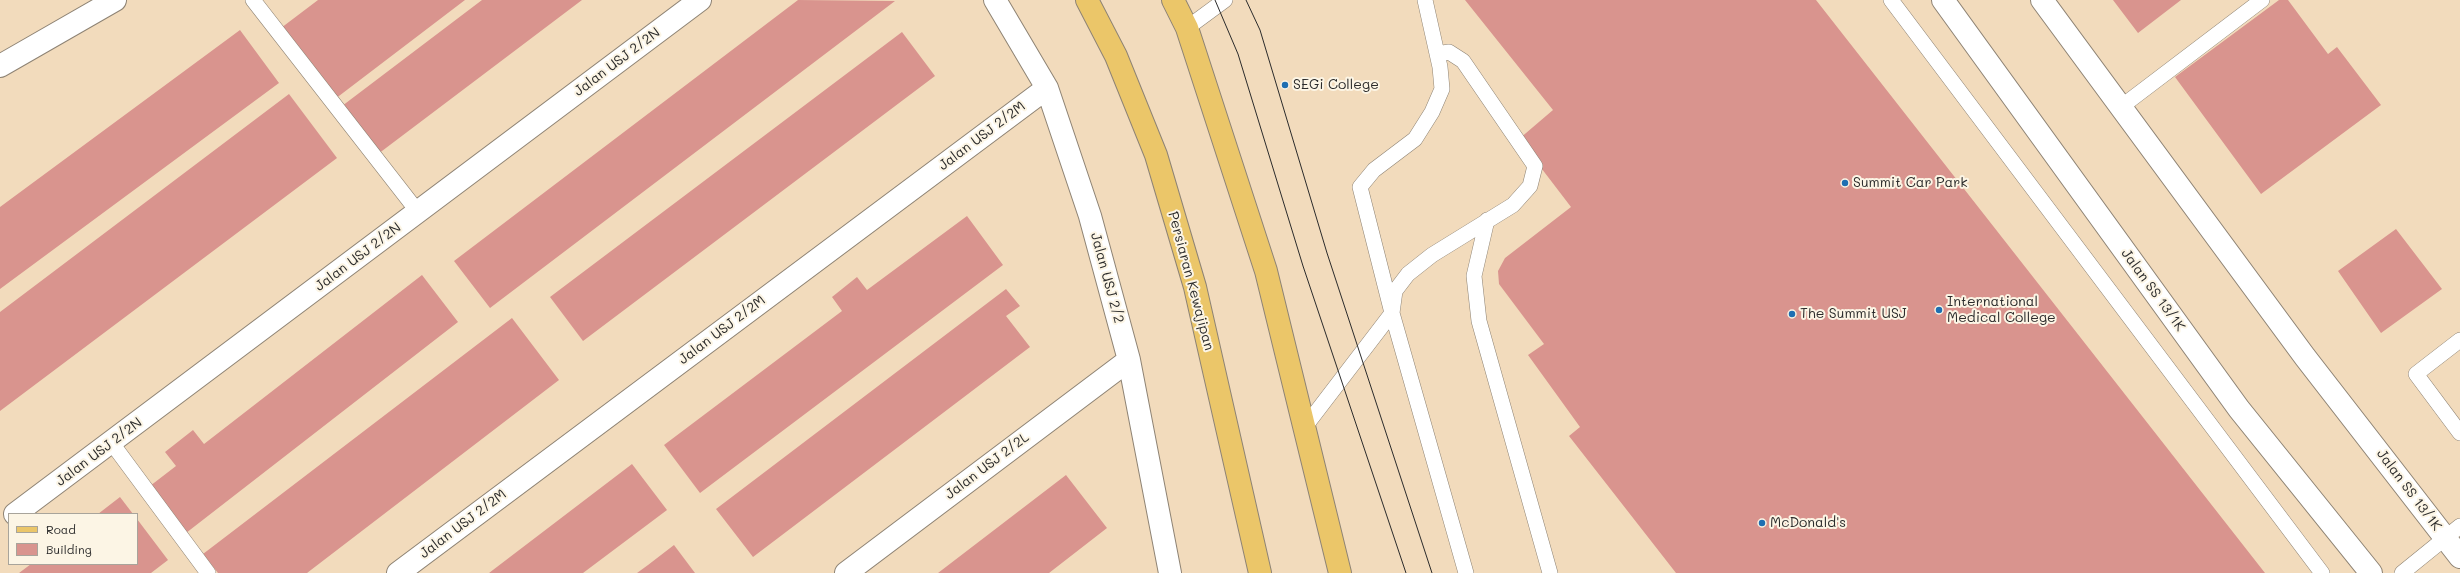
<!DOCTYPE html>
<style>
body{margin:0}
#map{position:relative;width:2460px;height:573px;overflow:hidden;background:#f2dbbc;font-family:Mali,sans-serif}
canvas{display:block}
.legend{position:absolute;left:8px;top:513px;width:130px;height:52px;box-sizing:border-box;background:#fcf5e5;border:1px solid #a8a49b;margin:0;padding:5px 7px;list-style:none;font-size:12px;color:#2b2b2b}
.legend li{display:flex;align-items:center;gap:8px;height:20px}
.legend b{width:20px;border:1px solid #a8a49b}
</style>
<div id="map">
<canvas width="2460" height="573"></canvas>
<ul class="legend">
<li><b style="height:5px;background:#ebc669"></b>Road</li>
<li><b style="height:11px;background:#d9948e"></b>Building</li>
</ul>
</div>
<script>
const ctx = document.querySelector('canvas').getContext('2d');
ctx.lineJoin = 'round';
function fill(path, color) { ctx.fillStyle = color; ctx.fill(path, 'evenodd'); }
const toPath = rows => new Path2D(rows.map(r => 'M' + r).join(''));
function strokePath(path, color, width, dash) { ctx.strokeStyle = color; ctx.lineWidth = width; ctx.lineCap = dash ? 'butt' : 'round'; ctx.setLineDash(dash || []); ctx.stroke(path); }
function write(font, color, halo, rows, align = 'center') {
  ctx.font = font + ' Mali,sans-serif'; ctx.lineWidth = 4; ctx.setLineDash([]); ctx.textBaseline = 'middle'; ctx.strokeStyle = halo; ctx.fillStyle = color; for (const [text, x, y, turn = 0] of rows) {
    ctx.save(); ctx.translate(x, y); ctx.rotate((+turn || 0) * Math.PI / 180); ctx.textAlign = isNaN(turn) ? turn : align; if (halo) ctx.strokeText(text, 0, 0); ctx.fillText(text, 0, 0); ctx.restore();
  }
}
const building = toPath([
 [318,0,465,0,335,99,281,28],
 [482,0,582,0,378,154,342,106],
 [798,0,895,1,490,308,454,261],
 [1465,0,1816,0,2265,573,1676,573,1569,436,1580,427,1528,355,1544,344,1499,284,1498,271,1505,258,1571,207,1519,139,1553,110],
 [2113,0,2181,0,2138,33],
 [2279,0,2288,0,2328,54,2337,47,2381,105,2261,194,2175,77],
 [240,30,279,83,0,289,0,207],
 [902,32,935,76,583,341,550,297],
 [289,94,337,158,0,411,0,312],
 [967,216,1003,265,700,493,664,445,842,311,832,297,857,277,867,290],
 [2396,229,2442,289,2381,333,2338,271],
 [422,275,458,322,186,533,150,486,176,466,165,452,193,430,204,444],
 [1006,289,1020,306,1006,316,1030,347,753,557,716,509],
 [512,318,559,380,307,573,218,573,203,554],
 [632,464,667,510,583,573,489,573],
 [1066,475,1107,528,1049,573,938,573],
 [120,497,133,514,98,514],
 [137,519,168,560,151,573,19,573,31,564,137,564],
 [674,545,695,573,637,573,648,565]
]);
const service = toPath([
 [253,0,418,212],
 [1425,0,1440,67,1442,89,1432,112,1415,139,1374,170,1360,187,1392,313,1466,573],
 [1891,0,2322,573],
 [1187,28,1225,0],
 [2121,107,2262,0],
 [1487,220,1474,276,1479,321,1550,573],
 [2460,340,2416,374,2460,433],
 [1304,428,1392,313,1395,291,1408,274,1432,255,1513,205,1530,186,1535,166,1463,61,1449,52,1437,54],
 [111,442,208,573],
 [2402,573,2460,526]
]);
const minor = toPath([
 [995,0,1047,88,1090,216,1129,360,1170,573],
 [0,66,115,0],
 [15,514,700,0],
 [398,573,1047,88],
 [846,573,1129,360]
]);
const tertiary = toPath([
 [1943,0,2239,409,2371,573],
 [2042,0,2305,357,2460,557]
]);
const primary = toPath([
 [1087,0,1116,56,1156,155,1195,287,1260,573],
 [1173,0,1187,28,1266,271,1340,573]
]);
const tram = toPath([
 [1215,0,1238,54,1303,266,1406,573],
 [1246,0,1260,30,1327,253,1432,573]
]);
const markers = [
 [1285,85,4,"#1f6fb2"],
 [1845,183,4,"#1f6fb2"],
 [1939,310,4,"#1f6fb2"],
 [1792,314,4,"#1f6fb2"],
 [1762,523,4,"#1f6fb2"]
];
const streetNames = [
 ["Jalan USJ 2/2N",617,62,-37],
 ["Jalan USJ 2/2M",982,136,-37],
 ["Jalan USJ 2/2N",358,257,-37],
 ["Jalan USJ 2/2",1107,278,75],
 ["Persiaran Kewajipan",1191,281,75],
 ["Jalan SS 13/1K",2153,290,54],
 ["Jalan USJ 2/2M",722,330,-37],
 ["Jalan USJ 2/2N",99,452,-37],
 ["Jalan USJ 2/2L",987,466,-37],
 ["Jalan SS 13/1K",2409,490,53],
 ["Jalan USJ 2/2M",463,524,-37]
];
const poiNames = [
 ["SEGi College",1293,85],
 ["Summit Car Park",1853,183],
 ["International",1947,302],
 ["Medical College",1947,318],
 ["The Summit USJ",1800,314],
 ["McDonald's",1770,523]
];
fill(building, '#d9948e');
strokePath(service, '#8e8374', 16);
strokePath(minor, '#8e8374', 24);
strokePath(tertiary, '#8e8374', 24);
strokePath(primary, '#8e8374', 24);
strokePath(service, '#fff', 15);
strokePath(minor, '#fff', 22);
strokePath(tertiary, '#fff', 22);
strokePath(primary, '#ebc669', 22);
strokePath(tram, '#2b2b2b', 1);
for (const [x, y, r, color] of markers) { const dot = new Path2D(); dot.arc(x, y, r, 0, 2 * Math.PI); ctx.fillStyle = color; ctx.fill(dot); strokePath(dot, '#fcf5e5', 1.5); }
write('14px', '#2b2b2b', '#fcf5e5', streetNames);
write('14px', '#2b2b2b', '#fcf5e5', poiNames, 'left');
</script>
